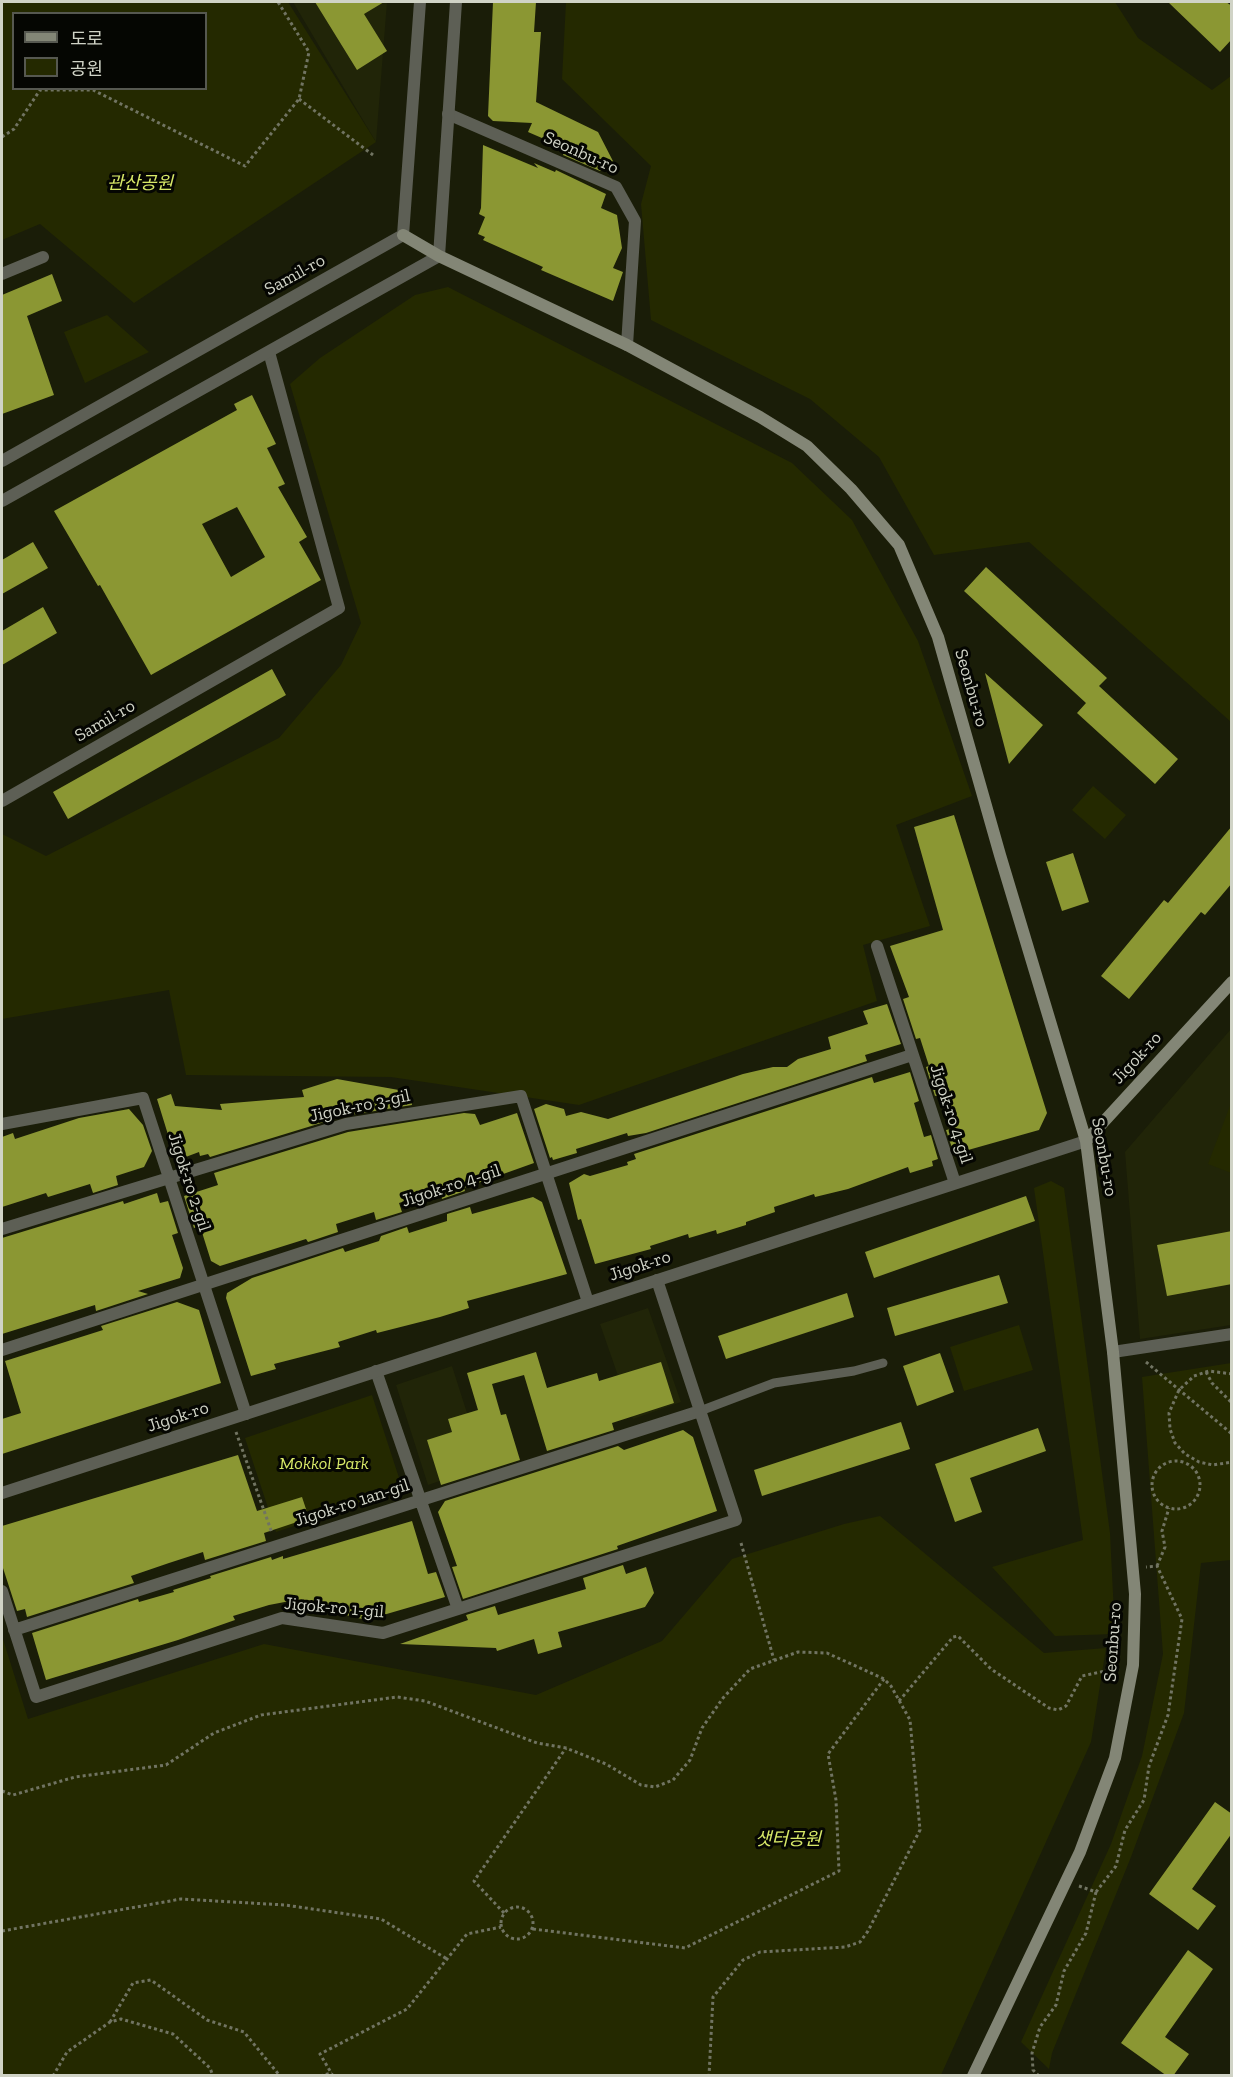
<!DOCTYPE html>
<meta charset="utf-8">
<style>
body{margin:0}
#map{position:relative;width:1233px;height:2077px;overflow:hidden;background:#1a1d08;font-family:"Zilla Slab","Noto Sans KR",serif}
canvas{display:block}
.frame{position:absolute;inset:0;border:3px solid #d0d3c6;pointer-events:none}
.legend{position:absolute;left:12px;top:12px;width:195px;height:78px;box-sizing:border-box;background:#050602;border:2px solid #565850;margin:0;padding:8px 10px;list-style:none;font-size:18px;color:#d0d3c6}
.legend li{display:flex;align-items:center;gap:12px;height:30px}
.legend b{width:30px;border:2px solid #565850}
</style>
<div id="map">
<canvas width="1233" height="2077"></canvas>
<div class="frame"></div>
<ul class="legend">
<li><b style="height:8px;background:#838676"></b>도로</li>
<li><b style="height:16px;background:#242900"></b>공원</li>
</ul>
</div>
<script>
const ctx = document.querySelector('canvas').getContext('2d');
ctx.lineJoin = 'round';
function fill(path, color) { ctx.fillStyle = color; ctx.fill(path, 'evenodd'); }
const toPath = rows => new Path2D(rows.map(r => 'M' + r).join(''));
function strokePath(path, color, width, dash) { ctx.strokeStyle = color; ctx.lineWidth = width; ctx.lineCap = dash ? 'butt' : 'round'; ctx.setLineDash(dash || []); ctx.stroke(path); }
function write(font, color, halo, rows, align = 'center') {
  ctx.font = font + ' "Zilla Slab","Noto Sans KR",serif'; ctx.lineWidth = 6; ctx.setLineDash([]); ctx.textBaseline = 'middle'; ctx.strokeStyle = halo; ctx.fillStyle = color; for (const [text, x, y, turn = 0] of rows) {
    ctx.save(); ctx.translate(x, y); ctx.rotate((+turn || 0) * Math.PI / 180); ctx.textAlign = isNaN(turn) ? turn : align; if (halo) ctx.strokeText(text, 0, 0); ctx.fillText(text, 0, 0); ctx.restore();
  }
}
const built = toPath([
 [293,2,387,2,376,142],
 [1231,1029,1231,1325,1140,1339,1125,1152],
 [648,1308,681,1402,633,1419,600,1324],
 [452,1366,484,1466,428,1485,396,1385]
]);
const green = toPath([
 [2,2,288,2,376,142,134,303,40,224,2,240],
 [14,14,206,14,206,88,14,88],
 [566,2,1115,2,1138,38,1212,90,1231,76,1231,722,1029,542,934,555,879,457,810,399,651,320,641,204,651,166,562,79],
 [448,287,792,463,852,520,918,641,972,796,896,825,930,926,863,945,877,1001,579,1105,391,1077,186,1075,169,990,2,1019,2,834,46,856,279,738,341,665,361,623,290,384,320,358,415,295],
 [107,315,149,352,85,383,64,332],
 [1093,786,1126,815,1105,839,1072,810],
 [1231,1103,1231,1173,1208,1164],
 [1051,1181,1064,1188,1110,1533,1115,1634,1055,1636,992,1567,1083,1540,1034,1188],
 [1019,1325,1033,1370,964,1391,950,1347],
 [1231,1363,1231,1560,1201,1563,1184,1713,1131,1857,1052,2053,1049,2069,1021,2042,1111,1844,1142,1756,1163,1654,1142,1377],
 [372,1395,403,1490,276,1532,245,1438],
 [880,1516,1044,1653,1106,1648,1091,1742,941,2075,2,2075,2,1636,28,1719,264,1644,536,1695,662,1641,732,1559,844,1524]
]);
const building = toPath([
 [315,2,384,2,364,14,387,51,357,70],
 [493,2,536,2,534,32,541,32,536,102,598,132,615,165,600,171,563,155,565,148,528,132,532,123,493,121,488,116],
 [1168,2,1226,2,1232,6,1232,39,1220,52],
 [483,145,538,168,534,163,555,172,556,170,606,194,601,208,617,215,622,248,613,268,623,272,613,301,541,270,543,267,483,240,485,237,478,234,485,217,479,214,481,208],
 [52,274,62,301,27,316,54,395,2,414,2,295],
 [252,395,276,444,267,448,285,484,278,487,307,537,299,542,321,580,151,675,100,585,98,586,54,511,237,410,234,404],
 [237,507,265,557,231,577,202,524],
 [33,542,48,568,2,594,2,560],
 [986,567,1107,678,1099,686,1178,759,1155,784,1077,713,1086,703,964,591],
 [43,607,57,633,2,665,2,631],
 [272,669,286,695,68,819,53,792],
 [985,673,1043,725,1009,764],
 [954,815,1047,1113,1039,1130,954,1154,946,1130,951,1129,940,1095,935,1096,926,1067,929,1066,920,1038,916,1039,903,999,909,997,890,946,943,930,914,827],
 [1232,826,1232,883,1205,915,1201,912,1129,999,1101,976,1164,900,1168,903],
 [1073,853,1089,902,1062,911,1046,862],
 [887,1004,901,1044,865,1055,867,1061,646,1133,628,1136,627,1133,576,1149,577,1153,553,1160,552,1157,550,1158,534,1109,546,1104,564,1109,566,1116,581,1112,608,1119,743,1074,773,1067,787,1067,798,1059,831,1049,828,1037,868,1024,863,1011],
 [910,1072,919,1101,914,1103,924,1137,931,1135,938,1159,932,1161,933,1166,910,1173,908,1167,848,1189,815,1197,814,1194,774,1207,775,1212,746,1222,746,1225,717,1234,716,1230,689,1238,688,1234,650,1246,651,1249,595,1264,581,1219,578,1220,569,1183,584,1174,590,1176,628,1165,627,1162,636,1159,634,1154,872,1077,874,1083],
 [337,1079,410,1092,412,1105,344,1116,210,1157,208,1154,200,1156,199,1152,183,1158,174,1154,157,1099,171,1094,175,1106,222,1110,220,1104,304,1097,302,1090],
 [129,1109,143,1125,152,1151,144,1167,116,1176,118,1185,93,1193,90,1184,48,1197,46,1193,2,1207,2,1137,13,1133,15,1139,79,1118],
 [464,1113,475,1114,480,1125,517,1113,534,1163,464,1188,465,1191,442,1199,440,1190,399,1203,402,1212,376,1220,374,1212,336,1224,338,1232,308,1242,306,1239,220,1266,211,1261,200,1226,194,1228,184,1196,218,1185,214,1173,348,1132],
 [157,1193,160,1203,168,1201,178,1233,172,1235,183,1268,180,1278,138,1291,148,1294,96,1311,95,1305,2,1334,2,1238,123,1201,124,1204],
 [1026,1196,1035,1221,874,1278,865,1252],
 [533,1197,542,1202,567,1274,467,1301,469,1308,440,1317,377,1333,376,1330,338,1342,340,1347,274,1364,276,1369,251,1376,226,1298,227,1293,252,1278,343,1248,345,1252,379,1241,381,1236,407,1227,409,1233,447,1221,447,1214,470,1207,472,1214],
 [1232,1231,1232,1284,1167,1296,1157,1245],
 [999,1275,1008,1303,895,1336,887,1308],
 [847,1293,854,1317,726,1359,718,1336],
 [177,1302,199,1310,221,1383,2,1454,2,1419,21,1413,5,1361,103,1330,101,1326],
 [536,1352,547,1388,597,1373,599,1381,661,1362,674,1403,612,1423,614,1430,547,1451,524,1375,492,1384,501,1415,506,1414,520,1460,441,1485,427,1440,452,1432,448,1419,478,1410,467,1373],
 [940,1353,954,1392,917,1406,903,1366],
 [901,1422,910,1449,762,1496,754,1470],
 [1038,1428,1046,1451,970,1478,982,1512,955,1522,935,1464],
 [683,1430,693,1437,717,1511,617,1546,618,1549,463,1599,452,1567,457,1566,438,1512,445,1501,618,1446,624,1450],
 [238,1455,257,1511,302,1497,309,1518,264,1533,266,1541,205,1560,203,1552,169,1563,131,1576,134,1583,27,1617,25,1609,17,1611,2,1565,2,1526],
 [412,1521,428,1574,436,1572,445,1597,366,1620,290,1601,269,1605,233,1616,235,1620,178,1640,46,1680,32,1633,138,1599,139,1602,174,1592,173,1590,211,1578,210,1576,271,1557,272,1560,283,1556,283,1559],
 [623,1565,626,1574,646,1567,654,1593,645,1607,558,1632,562,1647,538,1654,534,1639,497,1651,496,1648,400,1644,468,1620,466,1615,495,1606,498,1615,586,1589,583,1578],
 [1215,1802,1232,1814,1232,1833,1192,1889,1216,1906,1198,1930,1149,1894],
 [1188,1950,1213,1969,1165,2037,1189,2054,1173,2076,1167,2076,1121,2043]
]);
const path = toPath([
 [299,99,373,155],
 [2,137,14,129,40,90,93,90,245,166,299,99,309,52,278,2],
 [1146,1362,1232,1434],
 [1206,1372,1212,1383,1232,1403],
 [1232,1374,1209,1371,1194,1376,1179,1390,1169,1413,1170,1429,1175,1443,1185,1454,1199,1462,1213,1465,1232,1462],
 [236,1432,272,1533],
 '1152 1485a24 24 0 1 1 48 0a24 24 0 1 1-48 0Z',
 [741,1543,774,1660],
 [1157,1566,1165,1547,1162,1531,1169,1508],
 [899,1701,953,1637,958,1636,991,1669,1049,1708,1058,1710,1066,1706,1082,1676,1119,1668],
 [2,1791,13,1795,75,1777,166,1765,214,1733,261,1715,397,1697,425,1701,537,1743,566,1748,606,1764,641,1785,655,1787,673,1780,690,1760,702,1728,723,1698,750,1669,798,1652,827,1653,884,1679,891,1686,910,1720,920,1830,868,1931,860,1942,845,1947,760,1952,743,1960,713,1997,709,2076],
 [1096,1892,1116,1866,1125,1830,1144,1800,1149,1766,1168,1715,1182,1619,1157,1566,1146,1567],
 '501 1923a16 16 0 1 1 32 0a16 16 0 1 1-32 0Z',
 [504,1913,474,1881,566,1748],
 [533,1929,685,1948,839,1871,836,1800,828,1754,884,1679],
 [2,1931,181,1899,285,1905,381,1919,447,1959],
 [110,2022,133,1983,151,1980,207,2020,244,2032,280,2076],
 [53,2076,67,2052,110,2022,121,2019,173,2034,210,2068,213,2076],
 [320,2076,332,2073],
 [333,2076,320,2054,407,2009,467,1934,501,1927],
 [1039,2076,1033,2070,1032,2053,1040,2027,1056,2005,1064,1971,1086,1933,1096,1892,1079,1886]
]);
const service = toPath([
 [700,1411,774,1383,854,1371,883,1363]
]);
const minor = toPath([
 [448,114,616,187,635,221,627,345],
 [2,274,43,257],
 [2,801,339,608,269,352],
 [877,946,955,1183],
 [2,1124,143,1098,246,1414],
 [2,1229,346,1124,521,1096,588,1302],
 [2,1350,912,1055],
 [1113,1352,1232,1334],
 [376,1371,458,1609],
 [2,1591,36,1697,282,1618,383,1633,736,1520,657,1280],
 [14,1630,700,1411]
]);
const tertiary = toPath([
 [2,461,403,235,420,2],
 [2,501,439,256,456,2],
 [2,1493,1086,1141]
]);
const secondary = toPath([
 [403,235,439,256,627,345,760,417,807,446,851,489,899,545,938,637,1000,855,1086,1141,1113,1352,1135,1594,1133,1665,1115,1758,1080,1852,973,2076],
 [1086,1141,1232,982]
]);
const streetNames = [
 ["Seonbu-ro",581,153,24],
 ["Samil-ro",295,275,-29],
 ["Seonbu-ro",971,688,74],
 ["Samil-ro",105,721,-30],
 ["Jigok-ro",1137,1058,-47],
 ["Jigok-ro 3-gil",360,1106,-12],
 ["Jigok-ro 4-gil",951,1114,72],
 ["Seonbu-ro",1104,1157,80],
 ["Jigok-ro 2-gil",189,1182,72],
 ["Jigok-ro 4-gil",451,1186,-18],
 ["Jigok-ro",640,1266,-18],
 ["Jigok-ro",178,1417,-18],
 ["Jigok-ro 1an-gil",352,1503,-18],
 ["Jigok-ro 1-gil",334,1608,5],
 ["Seonbu-ro",1113,1642,-86]
];
const parkNames = [
 ["관산공원",140,184],
 ["Mokkol Park",324,1464],
 ["샛터공원",788,1840]
];
fill(built, '#212508');
fill(green, '#242900');
fill(building, '#8b9733');
strokePath(path, '#717462', 3, [3, 3]);
strokePath(service, '#5d5f55', 9);
strokePath(minor, '#5d5f55', 12);
strokePath(tertiary, '#5d5f55', 12);
strokePath(secondary, '#838676', 12);
write('18px', '#d0d3c6', '#050602', streetNames);
write('italic 18px', '#d8e968', '#050602', parkNames);
</script>
